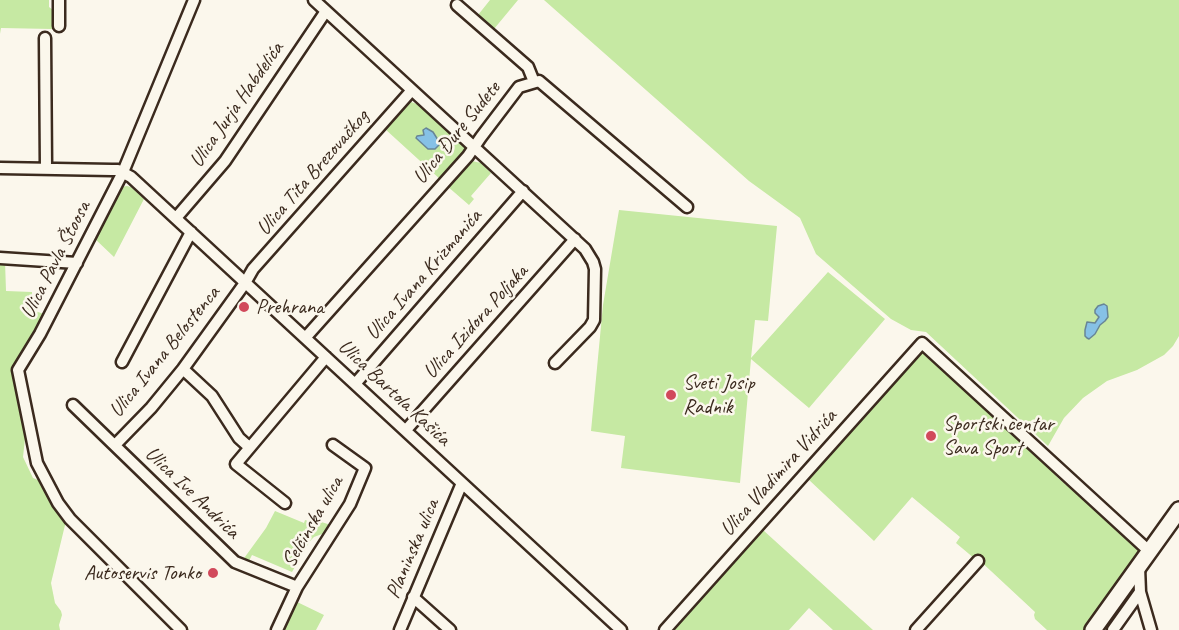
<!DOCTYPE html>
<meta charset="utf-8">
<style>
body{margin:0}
canvas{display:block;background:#fbf7ec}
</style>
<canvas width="1179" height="630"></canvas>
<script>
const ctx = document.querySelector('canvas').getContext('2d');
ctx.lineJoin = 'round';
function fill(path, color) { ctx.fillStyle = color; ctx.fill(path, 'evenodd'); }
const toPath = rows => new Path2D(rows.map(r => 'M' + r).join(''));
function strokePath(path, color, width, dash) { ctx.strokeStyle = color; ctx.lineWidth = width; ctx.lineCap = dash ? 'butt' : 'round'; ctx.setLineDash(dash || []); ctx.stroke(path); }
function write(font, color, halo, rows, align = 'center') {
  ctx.font = font + ' Caveat,sans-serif'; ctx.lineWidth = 5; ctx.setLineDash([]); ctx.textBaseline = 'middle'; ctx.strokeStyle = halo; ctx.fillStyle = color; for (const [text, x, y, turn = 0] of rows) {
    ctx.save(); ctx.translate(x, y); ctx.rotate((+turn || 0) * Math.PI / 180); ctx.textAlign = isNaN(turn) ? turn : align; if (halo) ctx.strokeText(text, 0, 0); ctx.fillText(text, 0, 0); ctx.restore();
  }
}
const green = toPath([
 [0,0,49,0,49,7,53,10,52,29,1,28,0,34],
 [490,0,518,0,494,29,478,15],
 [544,0,1179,0,1179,336,1173,346,1164,355,1137,370,1107,381,1083,398,1064,418,1048,446,926,332,911,330,891,319,816,254,800,218,749,181],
 [1103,304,1106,306,1105,321,1100,324,1096,330,1085,330,1087,322,1095,324,1099,317,1098,315,1098,306],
 [411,102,417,104,464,144,465,151,441,180,385,129,405,105],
 [472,161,481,163,491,173,471,196,474,199,469,205,447,186,467,163],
 [127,186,131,187,144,199,114,257,94,238,120,187],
 [619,210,777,226,768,321,755,320,751,358,828,272,885,319,809,408,751,359,740,483,621,468,625,436,591,431,603,305],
 [0,261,5,261,6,291,32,292,32,310,44,314,15,365,14,377,26,430,23,457,33,478,38,480,54,509,66,521,51,583,55,603,61,611,62,615,59,625,60,630,0,630],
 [921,352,1037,455,1058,478,1137,545,1138,550,1136,557,1085,630,1047,630,1035,619,1034,615,1035,612,977,558,975,559,956,543,960,537,912,497,874,541,808,479],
 [275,511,304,523,305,520,311,522,315,520,334,526,330,531,314,537,310,541,292,572,252,555,248,563,242,561,266,528],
 [763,530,873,630,833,630,809,608,789,630,673,630],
 [293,600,324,615,316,630,279,630]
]);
const water = toPath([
 [426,128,433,132,438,140,439,145,435,149,428,149,416,138,417,136,424,135,423,130,426,128],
 [1104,304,1107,306,1108,317,1105,321,1100,325,1095,334,1089,339,1087,338,1085,336,1085,330,1087,322,1095,323,1099,317,1095,313,1095,310,1098,306,1104,304]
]);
const minor = toPath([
 [59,0,59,26],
 [314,0,585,249,593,262,595,269,594,320,590,327,555,363],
 [457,5,528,67,534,82],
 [45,38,46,168],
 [0,168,112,170,118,170,131,177,621,630],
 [176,218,225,161,326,11],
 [0,258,77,263],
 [306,337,468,156,481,137,519,87,539,81,687,207],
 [122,362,191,232],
 [183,369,212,396,239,438,249,447],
 [355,384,523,191],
 [73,405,235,562,297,587],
 [406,430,575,239],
 [115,445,151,408,183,369,245,283,253,269,412,90],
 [285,503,236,464,326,357],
 [1140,592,1151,630],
 [413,597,450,630],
 [181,630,70,519,58,503,37,463,18,370,40,334,123,172,194,0],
 [277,630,297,587,350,504,365,468,333,445],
 [400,630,462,483],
 [665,630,922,343,1149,551],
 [916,630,978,561],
 [1113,630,1140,592,1139,567]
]);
const secondary = toPath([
 [1093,630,1179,510]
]);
const markers = [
 [244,307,6,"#d1495b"],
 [671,395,6,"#d1495b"],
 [931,436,6,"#d1495b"],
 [213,573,6,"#d1495b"]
];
const streetNames = [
 ["Ulica Jurja Habdelića",237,105,-55],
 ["Ulica Đure Sudete",457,133,-51],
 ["Ulica Tita Brezovačkog",313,173,-49],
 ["Ulica Pavla Štoosa",56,260,-63],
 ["Ulica Ivana Krizmanića",424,275,-49],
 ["Ulica Izidora Poljaka",476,322,-48],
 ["Ulica Ivana Belostenca",165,352,-51],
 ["Ulica Bartola Kašića",394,393,43],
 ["Ulica Vladimira Vidrića",779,473,-48],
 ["Ulica Ive Andrića",192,493,44],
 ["Selčinska ulica",313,522,-60],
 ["Planinska ulica",413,549,-67]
];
const poiNames = [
 ["Prehrana",256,307],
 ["Sveti Josip",683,383],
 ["Radnik",683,407],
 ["Sportski centar",943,424],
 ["Sava Sport",943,448],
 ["Autoservis Tonko",201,573,"right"]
];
fill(green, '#c6e9a3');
fill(water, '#86c1e6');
strokePath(water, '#688596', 1.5);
strokePath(minor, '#3b2a1e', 15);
strokePath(secondary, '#3b2a1e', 20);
strokePath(minor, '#fbf7ec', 10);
strokePath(secondary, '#fbf7ec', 15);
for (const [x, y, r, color] of markers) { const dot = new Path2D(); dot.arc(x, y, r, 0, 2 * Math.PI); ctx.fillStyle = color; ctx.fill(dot); strokePath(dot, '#fbf7ec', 2); }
write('21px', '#3b2a1e', '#fbf7ec', streetNames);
write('21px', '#3b2a1e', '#fbf7ec', poiNames, 'left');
</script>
